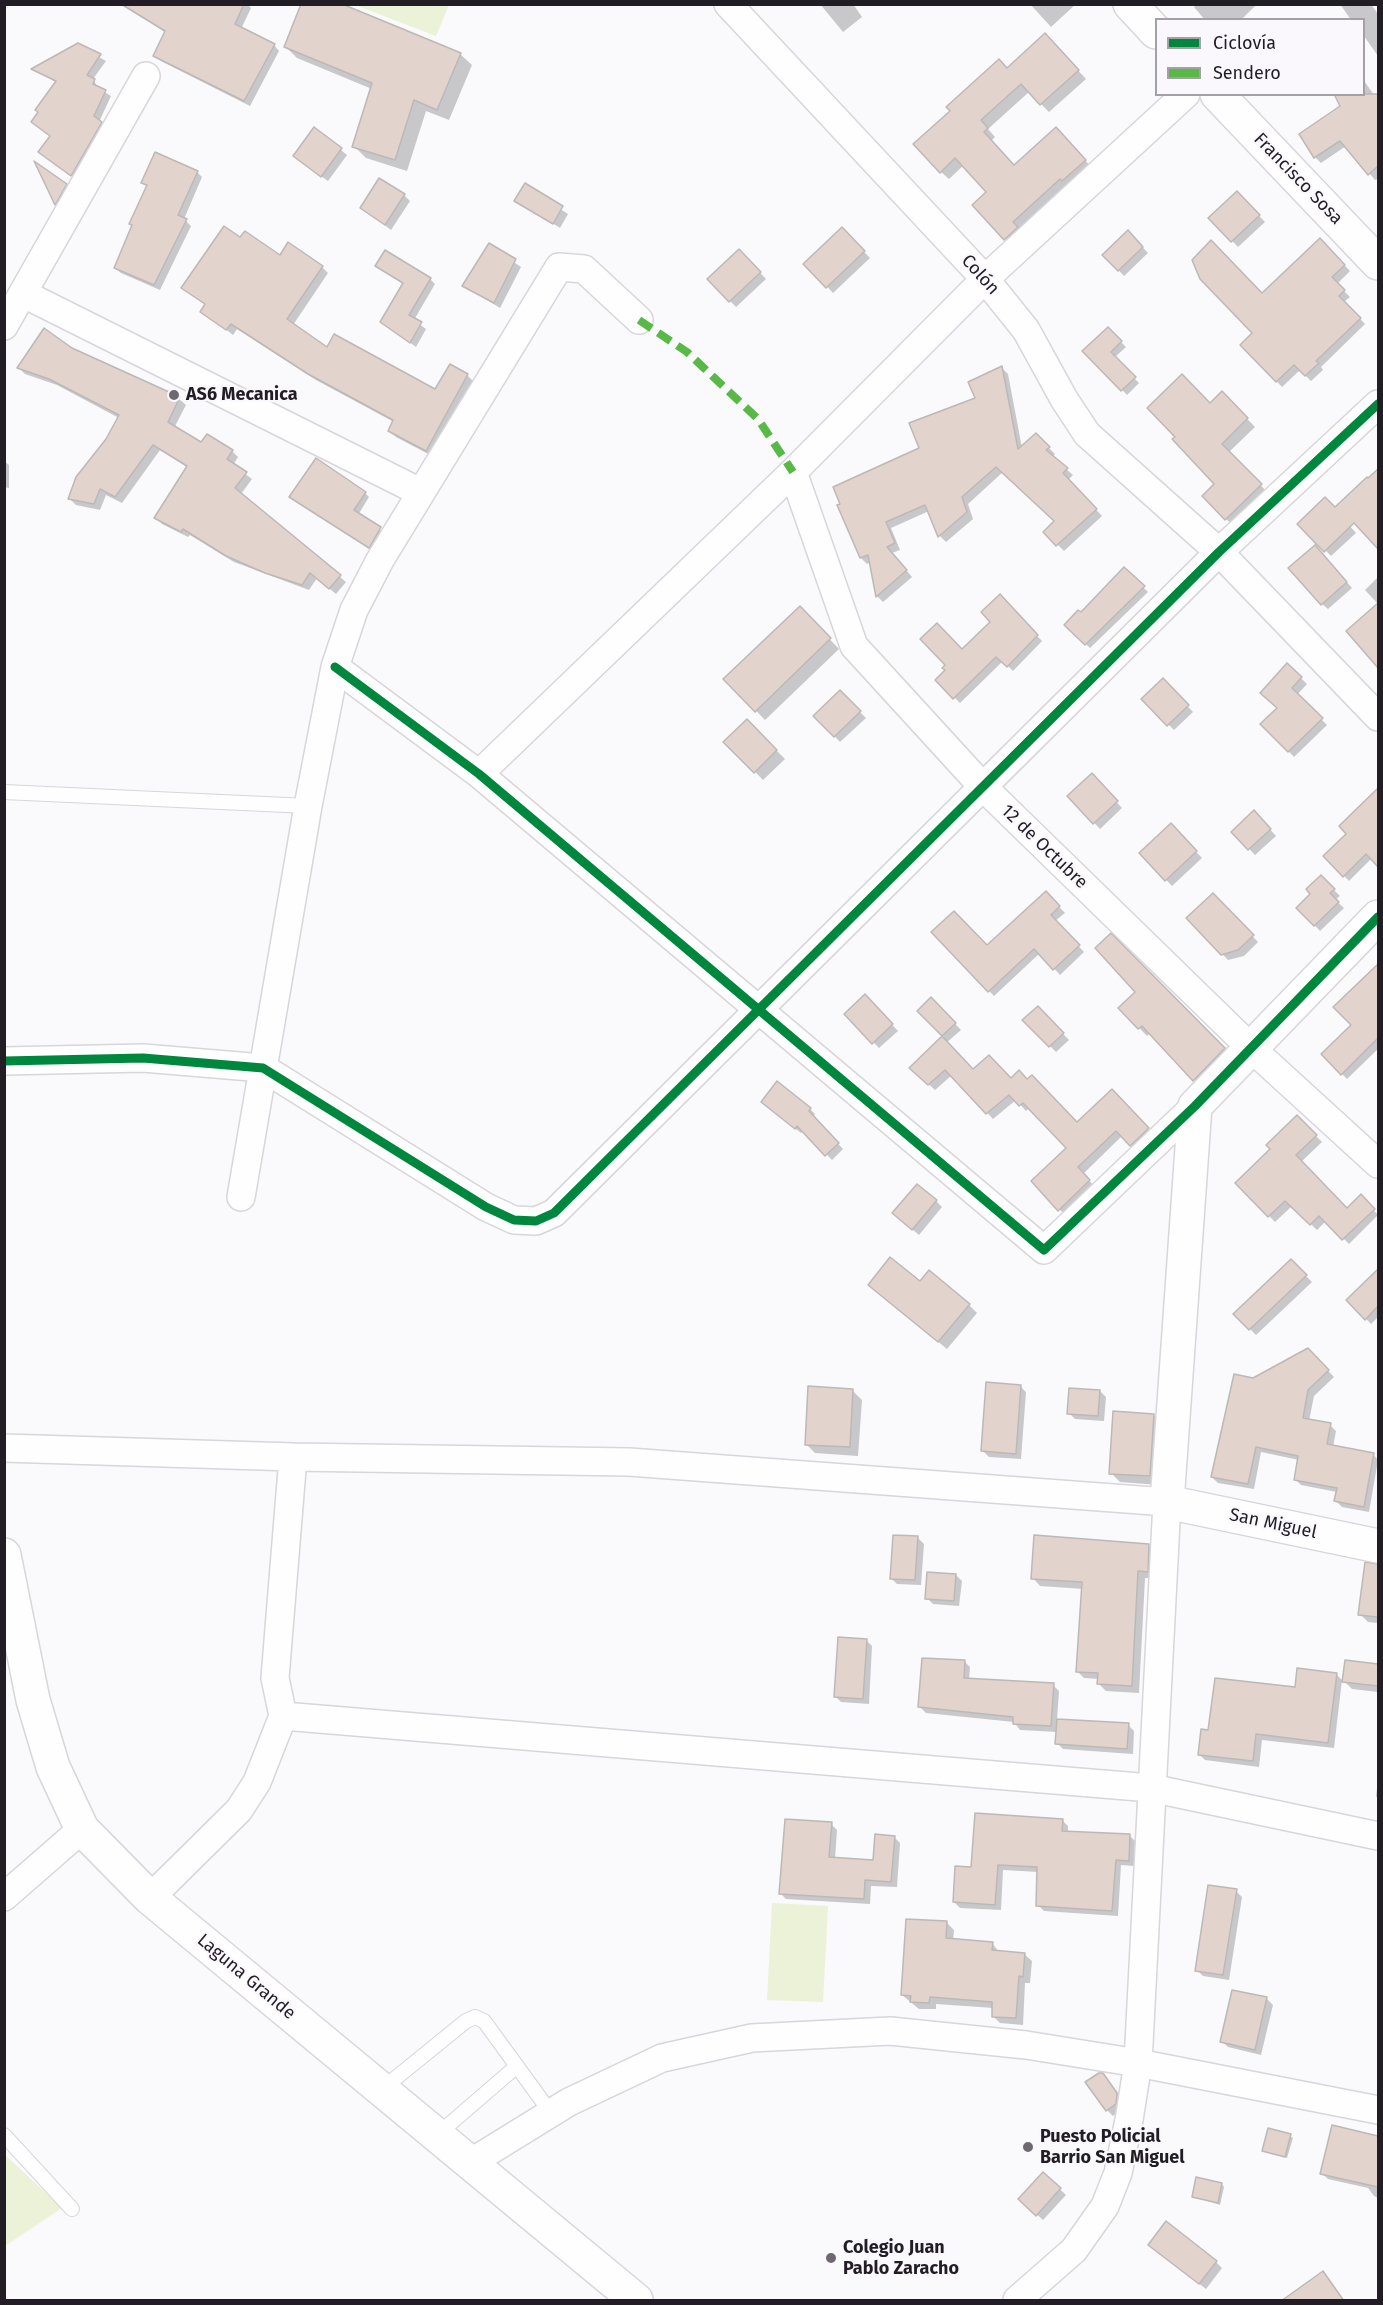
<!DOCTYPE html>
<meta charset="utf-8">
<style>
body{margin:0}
#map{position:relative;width:1383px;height:2305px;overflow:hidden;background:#faf9fc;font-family:"Fira Sans",sans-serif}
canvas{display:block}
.frame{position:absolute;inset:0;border:6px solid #221c25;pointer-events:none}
.legend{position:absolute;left:1155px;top:18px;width:210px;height:78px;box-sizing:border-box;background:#faf8fd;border:2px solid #a4a0a7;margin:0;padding:8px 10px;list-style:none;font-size:18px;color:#221c25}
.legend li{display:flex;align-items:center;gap:12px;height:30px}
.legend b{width:30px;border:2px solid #a4a0a7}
</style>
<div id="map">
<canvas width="1383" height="2305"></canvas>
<div class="frame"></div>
<ul class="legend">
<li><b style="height:8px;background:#00873e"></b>Ciclovía</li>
<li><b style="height:8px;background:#58b947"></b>Sendero</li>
</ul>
</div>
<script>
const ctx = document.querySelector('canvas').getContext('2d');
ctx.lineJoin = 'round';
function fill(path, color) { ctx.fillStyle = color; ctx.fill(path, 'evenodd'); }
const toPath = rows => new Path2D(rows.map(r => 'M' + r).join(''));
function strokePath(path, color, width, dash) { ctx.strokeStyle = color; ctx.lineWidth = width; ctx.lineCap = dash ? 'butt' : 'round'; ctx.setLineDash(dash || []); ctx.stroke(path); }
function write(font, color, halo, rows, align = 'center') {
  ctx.font = font + ' "Fira Sans",sans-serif'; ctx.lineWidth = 4.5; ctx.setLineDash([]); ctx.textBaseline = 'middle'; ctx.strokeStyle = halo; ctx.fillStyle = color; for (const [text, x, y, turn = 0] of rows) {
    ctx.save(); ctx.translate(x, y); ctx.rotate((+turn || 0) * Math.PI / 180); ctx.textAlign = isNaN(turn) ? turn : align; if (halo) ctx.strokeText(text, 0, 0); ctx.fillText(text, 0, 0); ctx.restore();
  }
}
const green = toPath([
 [355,5,449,5,436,36],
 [772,1903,828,1906,823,2002,767,2000],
 [4,2154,62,2208,5,2246,4,2246]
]);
const shadow = toPath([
 [151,4,247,4,251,8,241,29,274,45,279,51,250,106,161,61,155,55,166,33,137,13],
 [820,4,853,4,862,17,843,32],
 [1030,4,1076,4,1051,27],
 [1197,4,1257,4,1241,20,1205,20,1194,7],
 [1340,4,1371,4,1378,14,1378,56,1364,36,1364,20,1351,20],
 [1053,43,1086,79,1049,112,1029,92,988,129,995,137,991,141,1014,167,1064,137,1093,169,1013,247,974,205,988,192,964,165,949,179,941,172,1007,69],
 [78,45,106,61,93,79,98,88,111,96,99,122,106,128,77,180,40,152,52,137,57,83,34,69],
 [286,47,460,54,472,65,449,120,426,111,407,171,366,158,354,146,372,89,297,58],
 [1365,82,1378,101,1378,179,1375,180,1346,146,1321,163,1315,157,1364,94],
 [314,129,347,155,328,181,301,162],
 [38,166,68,187,58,206,56,204],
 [197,172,202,177,184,219,191,226,160,290,121,273,115,268,148,187,143,183],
 [525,186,568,214,560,228,516,200],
 [1237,193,1265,222,1238,247,1210,218],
 [404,195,410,201,391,230,362,208],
 [842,229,870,258,833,293,806,264],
 [1128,232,1148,253,1124,276,1104,255],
 [241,239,280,257,322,267,328,273,293,325,328,349,436,391,467,375,473,381,432,456,396,437,389,430,394,422,316,380,237,329,233,335,202,311,206,305,190,294],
 [1320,240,1350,271,1337,284,1350,297,1344,302,1365,324,1321,367,1323,370,1311,381,1300,370,1282,387,1242,345,1254,333,1262,295],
 [489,245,521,267,500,308,464,286],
 [739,251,766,279,736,307,709,279],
 [377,266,430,279,435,284,414,320,426,329,416,347,382,322,404,284],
 [1108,329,1126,347,1114,358,1139,383,1127,395,1085,351],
 [71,349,179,399,186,405,174,428,202,444,232,451,238,457,233,465,252,479,241,494,346,582,336,594,317,578,309,590,234,562,190,535,188,537,162,524,156,517,187,467,160,450,122,503,106,495,100,510,76,505,69,498,119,418,57,385,25,374,19,368],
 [1002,368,1008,374,1022,448,1036,435,1055,454,1052,457,1073,475,1068,480,1102,516,1064,551,1045,532,1056,521,1003,472,968,504,973,519,946,542,940,536,929,511,891,528,900,550,892,553,912,577,883,602,877,596,871,562,867,564,861,558,921,448,977,399],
 [1222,393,1255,427,1229,452,1268,493,1233,526,1204,496,1217,484,1210,405],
 [4,461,9,465,9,488,4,487],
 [365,493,369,497,358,515,385,533,374,552,291,497],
 [1331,505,1356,533,1331,556,1300,524],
 [1321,553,1352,588,1328,609,1322,604],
 [1124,569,1148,592,1090,648,1066,625,1081,614],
 [1378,577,1378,604,1365,590],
 [999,597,1042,641,1013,671,1003,661,960,703,937,680,947,671,948,665,992,622],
 [1378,605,1378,665,1348,631],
 [800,608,839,649,765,720,725,679],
 [1287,665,1307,684,1297,695,1327,725,1294,757,1263,724,1279,709],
 [1163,680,1193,712,1174,730,1143,699],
 [840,692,866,718,840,742,815,716],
 [747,721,785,759,763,780,726,742],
 [1092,776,1122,808,1100,829,1069,796],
 [1378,790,1378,861,1377,863,1372,858,1349,881,1325,856,1348,834,1341,826],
 [1254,812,1276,836,1255,855,1233,832],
 [1171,826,1202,858,1172,886,1141,853],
 [1321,877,1340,896,1335,900,1344,908,1320,931,1298,908,1312,894],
 [1046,893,1065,913,1055,921,1084,952,1060,975,1040,953,994,996,933,932,987,947],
 [1213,895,1258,942,1244,956,1228,960,1188,918],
 [1111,935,1232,1057,1202,1088,1150,1033,1147,1036,1120,1008,1138,992],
 [1378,965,1378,1049,1347,1079,1323,1054,1353,1025,1335,1007],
 [865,996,898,1031,879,1048,846,1014],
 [931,999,961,1030,946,1043,973,1071,1011,1080,1077,1124,1112,1091,1153,1135,1137,1151,1122,1136,1083,1174,1095,1187,1065,1215,1033,1181,1068,1148,1029,1108,1026,1111,1016,1100,993,1119,952,1075,935,1090,911,1068,944,1037,920,1011],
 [1038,1008,1069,1040,1056,1052,1024,1020],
 [777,1084,810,1109,815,1114,813,1117,843,1149,832,1160,803,1130,801,1133,768,1107],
 [1297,1117,1322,1142,1301,1162,1347,1210,1361,1197,1378,1215,1349,1244,1326,1221,1317,1230,1292,1206,1275,1222,1237,1183,1272,1149],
 [936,1201,942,1207,919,1235,900,1219],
 [1291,1261,1312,1282,1256,1335,1235,1314],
 [1378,1271,1378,1317,1371,1324,1348,1300],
 [920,1283,969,1305,977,1313,947,1349,878,1292],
 [1308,1350,1334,1377,1314,1396,1309,1421,1330,1425,1336,1431,1333,1447,1373,1454,1378,1460,1369,1512,1342,1507,1336,1501,1337,1492,1301,1485,1295,1479,1299,1460,1261,1452,1254,1489,1218,1483,1212,1477,1253,1380],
 [1020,1386,1026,1392,1021,1459,989,1457,983,1451],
 [853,1391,862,1400,858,1456,815,1453,806,1444],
 [1100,1391,1106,1397,1104,1421,1075,1419,1069,1413],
 [1154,1416,1163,1425,1159,1485,1120,1482,1111,1473],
 [918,1538,924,1544,921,1585,897,1584,891,1578],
 [1148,1545,1156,1553,1154,1578,1145,1578,1139,1693,1106,1691,1099,1684,1099,1679,1084,1678,1077,1671,1083,1589,1040,1586,1033,1578],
 [956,1575,962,1581,959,1606,933,1604,927,1598],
 [1364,1586,1378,1588,1378,1623,1368,1622,1360,1614],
 [866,1640,872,1646,869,1704,841,1702,835,1696],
 [964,1661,970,1667,969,1680,1053,1685,1059,1691,1057,1720,1128,1725,1134,1731,1133,1754,1063,1749,1057,1743,1058,1732,1020,1730,1014,1722,926,1713,920,1707],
 [1346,1662,1378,1666,1378,1692,1352,1689,1344,1681],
 [1336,1674,1342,1680,1334,1748,1262,1740,1259,1767,1205,1760,1199,1754,1209,1731,1296,1689],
 [1378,1781,1378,1799,1376,1796],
 [1062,1820,1068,1826,1068,1833,1130,1836,1136,1842,1134,1866,1121,1865,1118,1916,1044,1911,1038,1905,1039,1872,1003,1870,1001,1910,960,1908,954,1902,973,1869],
 [831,1824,837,1830,835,1859,875,1862,894,1837,900,1843,897,1887,871,1886,870,1904,786,1899,780,1893],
 [1236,1891,1242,1897,1229,1980,1203,1976,1197,1970],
 [947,1923,954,1930,953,1940,992,1943,999,1952,1024,1954,1032,1961,1030,1983,1025,1983,1023,2025,1000,2023,993,2016,994,2008,936,2004,936,2009,919,2009,902,1995],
 [1267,1999,1273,2005,1261,2055,1228,2047,1222,2041],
 [1109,2081,1123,2100,1121,2110,1113,2116,1107,2110],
 [1333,2127,1378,2137,1378,2198,1374,2196,1368,2188,1328,2179,1322,2173],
 [1290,2136,1293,2138,1287,2158,1263,2150],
 [1044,2174,1066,2195,1043,2220,1020,2199],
 [1222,2184,1224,2187,1220,2205,1193,2196],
 [1156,2251,1216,2262,1222,2268,1206,2289]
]);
const building = toPath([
 [121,4,244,4,235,24,275,44,244,101,153,56,165,31,121,4],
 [301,4,342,4,461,53,437,110,414,100,395,160,352,147,372,83,284,47,301,4],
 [1045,33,1079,70,1040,105,1021,84,981,120,988,128,984,132,1014,165,1056,127,1086,160,1062,181,1060,179,1013,222,1018,227,1004,240,972,205,986,192,955,158,940,173,913,144,950,111,946,107,999,59,1007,68,1045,33],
 [78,43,101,54,87,75,95,79,93,84,106,90,94,116,102,122,71,176,38,152,50,136,31,122,38,112,35,110,56,81,31,69,78,43],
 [1334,94,1378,94,1378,166,1368,175,1340,141,1314,158,1299,134,1340,106,1334,94],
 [314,127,342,148,321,177,293,156,314,127],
 [155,152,198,171,178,215,187,219,154,285,114,268,132,225,129,224,147,185,141,183,155,152],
 [34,161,67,184,55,205,34,161],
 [379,178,405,194,385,225,360,208,379,178],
 [525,183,563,206,553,224,514,201,525,183],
 [1237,191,1260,215,1231,242,1208,218,1237,191],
 [224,226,240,237,245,231,280,255,288,242,323,266,287,319,327,347,334,334,435,389,450,364,468,374,426,451,388,431,393,420,308,374,231,324,226,330,200,312,205,304,181,288,224,226],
 [842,227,865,251,826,288,803,264,842,227],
 [1128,230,1143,247,1118,271,1102,255,1128,230],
 [1320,238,1345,265,1332,277,1345,290,1339,296,1361,318,1316,361,1319,363,1305,376,1294,365,1276,382,1240,345,1252,333,1200,279,1192,260,1211,240,1262,293,1320,238],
 [489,243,516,259,494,303,462,286,489,243],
 [739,249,761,272,729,302,707,279,739,249],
 [385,250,431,278,409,315,422,322,410,343,380,322,403,283,375,266,385,250],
 [1108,327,1122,341,1111,352,1136,377,1121,391,1082,351,1108,327],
 [44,328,72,348,180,397,168,422,201,442,207,434,233,450,227,459,247,472,235,488,341,575,329,589,310,573,302,585,265,573,226,556,183,529,181,532,154,518,187,466,153,445,115,497,100,489,94,504,68,499,76,477,106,439,119,415,49,379,17,368,44,328],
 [1002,366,1018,449,1036,433,1050,447,1046,450,1068,468,1063,473,1097,509,1056,546,1043,532,1054,521,996,467,962,497,967,512,938,537,925,505,886,522,895,543,887,547,907,570,876,597,868,555,860,558,837,505,840,504,833,487,919,448,909,423,975,398,968,382,1002,366],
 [1182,374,1210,403,1222,391,1248,418,1222,444,1262,484,1225,520,1202,496,1214,484,1172,439,1175,437,1147,408,1182,374],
 [316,458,366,492,354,510,381,527,369,548,289,497,316,458],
 [1378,469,1378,549,1354,523,1324,552,1297,524,1325,497,1335,507,1367,477,1368,478,1378,469],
 [1315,545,1347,582,1321,605,1288,568,1315,545],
 [1124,567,1145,586,1085,645,1064,625,1078,610,1081,612,1124,567],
 [1000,594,1038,635,1007,667,996,657,953,699,935,680,945,670,942,668,945,665,920,639,937,623,962,649,990,622,981,612,1000,594],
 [1378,603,1378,668,1346,631,1378,603],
 [800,606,831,638,755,712,723,679,800,606],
 [1287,663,1302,677,1292,688,1323,718,1288,752,1260,724,1277,708,1260,693,1287,663],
 [1163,678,1189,705,1167,726,1141,699,1163,678],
 [840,690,861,711,834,737,813,716,840,690],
 [747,719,777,750,754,773,723,742,747,719],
 [1092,773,1118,801,1093,824,1067,796,1092,773],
 [1378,788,1378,867,1366,854,1343,877,1323,856,1346,834,1339,826,1378,788],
 [1254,810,1271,829,1248,850,1231,832,1254,810],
 [1171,823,1197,851,1165,881,1139,853,1171,823],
 [1321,875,1335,889,1330,893,1339,902,1314,926,1296,908,1310,894,1306,889,1321,875],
 [1046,891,1060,906,1051,915,1080,945,1053,970,1034,949,988,992,931,932,954,911,987,945,1046,891],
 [1213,893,1254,935,1238,950,1221,955,1186,918,1213,893],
 [1111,933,1225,1048,1193,1081,1142,1026,1138,1029,1118,1008,1135,992,1095,948,1111,933],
 [1378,964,1378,1038,1341,1075,1321,1054,1351,1025,1333,1007,1378,964],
 [865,994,893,1024,872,1044,844,1014,865,994],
 [931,997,956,1023,942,1036,917,1011,931,997],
 [1038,1006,1064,1033,1049,1047,1022,1020,1038,1006],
 [942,1036,973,1069,989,1055,1011,1078,1019,1070,1027,1079,1032,1075,1077,1122,1112,1089,1149,1128,1130,1146,1116,1131,1078,1167,1090,1180,1058,1211,1031,1181,1066,1148,1023,1103,1019,1106,1009,1095,986,1114,945,1070,928,1085,909,1068,942,1036],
 [777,1081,811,1108,809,1111,839,1143,825,1156,797,1126,795,1129,761,1102,777,1081],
 [1297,1115,1317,1135,1296,1155,1347,1208,1361,1194,1375,1209,1342,1240,1319,1216,1310,1225,1285,1201,1268,1217,1235,1183,1270,1149,1266,1145,1297,1115],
 [917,1184,937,1200,912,1230,892,1213,917,1184],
 [890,1257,920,1281,929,1270,970,1304,938,1342,868,1285,890,1257],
 [1291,1259,1307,1275,1249,1330,1233,1314,1291,1259],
 [1378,1269,1378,1306,1365,1320,1346,1300,1378,1269],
 [1308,1348,1329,1370,1308,1390,1303,1418,1331,1423,1327,1444,1374,1453,1364,1507,1334,1501,1337,1488,1294,1480,1298,1456,1256,1447,1248,1484,1211,1477,1234,1374,1253,1378,1308,1348],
 [986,1382,1021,1385,1016,1454,981,1451,986,1382],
 [808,1386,853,1389,850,1447,805,1445,808,1386],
 [1069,1388,1100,1390,1098,1416,1067,1414,1069,1388],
 [1113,1411,1154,1414,1150,1476,1109,1474,1113,1411],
 [893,1535,918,1536,915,1580,890,1579,893,1535],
 [1034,1535,1149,1544,1148,1572,1138,1571,1132,1686,1097,1684,1098,1673,1076,1672,1082,1582,1031,1579,1034,1535],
 [1365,1562,1378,1564,1378,1617,1358,1615,1365,1562],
 [927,1572,956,1574,954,1601,925,1599,927,1572],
 [838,1637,867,1639,863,1699,834,1697,838,1637],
 [922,1658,965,1660,964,1678,1054,1683,1051,1726,1013,1724,1013,1717,918,1707,922,1658],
 [1345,1660,1378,1664,1378,1686,1342,1682,1345,1660],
 [1297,1668,1337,1673,1328,1743,1256,1734,1253,1761,1198,1755,1201,1729,1208,1730,1215,1678,1295,1687,1297,1668],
 [1057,1719,1129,1723,1127,1749,1055,1744,1057,1719],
 [975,1813,1063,1819,1062,1831,1130,1834,1129,1861,1116,1860,1112,1911,1036,1906,1037,1867,998,1865,995,1905,953,1902,955,1866,971,1867,975,1813],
 [785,1819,832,1822,829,1857,873,1860,875,1834,895,1836,891,1882,865,1880,864,1899,779,1894,785,1819],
 [1208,1885,1237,1889,1223,1975,1195,1971,1208,1885],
 [906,1919,947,1921,946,1938,993,1942,992,1950,1025,1953,1023,1977,1019,1976,1016,2018,992,2017,992,2002,930,1997,929,2003,910,2002,911,1996,901,1995,906,1919],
 [1232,1990,1267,1997,1255,2050,1220,2042,1232,1990],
 [1099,2073,1103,2073,1117,2093,1116,2104,1106,2111,1085,2082,1099,2073],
 [1332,2125,1378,2136,1378,2187,1320,2174,1332,2125],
 [1268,2128,1291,2134,1285,2157,1262,2151,1268,2128],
 [1043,2172,1061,2188,1036,2216,1018,2199,1043,2172],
 [1196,2177,1222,2183,1218,2203,1192,2197,1196,2177],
 [1166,2221,1217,2261,1199,2284,1148,2245,1166,2221],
 [1323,2271,1344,2301,1281,2301,1323,2271]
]);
const service = toPath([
 [4,792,308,806],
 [381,2090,466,2021,475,2017,484,2021,551,2113],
 [4,2135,72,2209],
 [437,2135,517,2066]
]);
const minor = toPath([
 [728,4,985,279,1026,330,1064,399,1087,434,1219,552,1378,717],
 [24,294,420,492],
 [4,326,146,76],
 [793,472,854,646,983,787,1251,1048,1378,1164],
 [335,667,479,774,1044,1250,1195,1106],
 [479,774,793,472,985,279,1186,94],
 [4,1061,143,1058,263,1068,486,1207,514,1220,536,1221,554,1213,1219,552,1378,404],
 [241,1197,308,806,335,667,354,610,380,560,559,267,584,269,639,320],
 [4,1448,293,1457,629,1462,1167,1502,1138,2063,1129,2120,1118,2173,1105,2206,1074,2250,1017,2300],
 [293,1457,275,1678,283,1716,1151,1788,1378,1836],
 [4,1897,82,1829],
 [150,1898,239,1810,257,1782,283,1716],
 [470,2163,569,2102,662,2058,752,2038,890,2031,1026,2045,1138,2063,1378,2110]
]);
const tertiary = toPath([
 [1130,4,1156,32],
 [1217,94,1378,263],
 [1378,917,1195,1106,1167,1502,1378,1546]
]);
const secondary = toPath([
 [4,1555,33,1700,53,1767,82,1829,150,1898,636,2300]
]);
const quiet = toPath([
 [639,320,687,352,758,419,793,472]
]);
const cycleway = toPath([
 [335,667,479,774,1044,1250,1195,1106,1378,917],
 [4,1061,143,1058,263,1068,486,1207,514,1220,536,1221,554,1213,1219,552,1378,404]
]);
const markers = [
 [174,395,6,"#6e6970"],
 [1028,2147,6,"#6e6970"],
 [831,2258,6,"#6e6970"]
];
const streetNames = [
 ["Francisco Sosa",1298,179,46],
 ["Colón",980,275,48],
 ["12 de Octubre",1044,847,44],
 ["San Miguel",1273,1524,12],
 ["Laguna Grande",246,1977,40]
];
const poiNames = [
 ["AS6 Mecanica",186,395],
 ["Puesto Policial",1040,2137],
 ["Barrio San Miguel",1040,2158],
 ["Colegio Juan",843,2248],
 ["Pablo Zaracho",843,2269]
];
fill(green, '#ebf2d8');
fill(shadow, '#0003');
fill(building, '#e2d4cd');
strokePath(building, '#bcb8b6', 1.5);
strokePath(service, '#d8d5db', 16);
strokePath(minor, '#d8d5db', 30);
strokePath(tertiary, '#d8d5db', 36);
strokePath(secondary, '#d8d5db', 36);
strokePath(service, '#fefeff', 14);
strokePath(minor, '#fefeff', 27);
strokePath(tertiary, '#fefeff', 33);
strokePath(secondary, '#fefeff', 33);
strokePath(quiet, '#58b947', 8, [15, 8]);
strokePath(cycleway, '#00873e', 9);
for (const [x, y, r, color] of markers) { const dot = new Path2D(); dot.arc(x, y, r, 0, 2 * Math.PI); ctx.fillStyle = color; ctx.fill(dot); strokePath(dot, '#faf8fd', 2); }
write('18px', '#221c25', '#faf8fd', streetNames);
write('bold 18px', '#221c25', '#faf8fd', poiNames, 'left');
</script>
